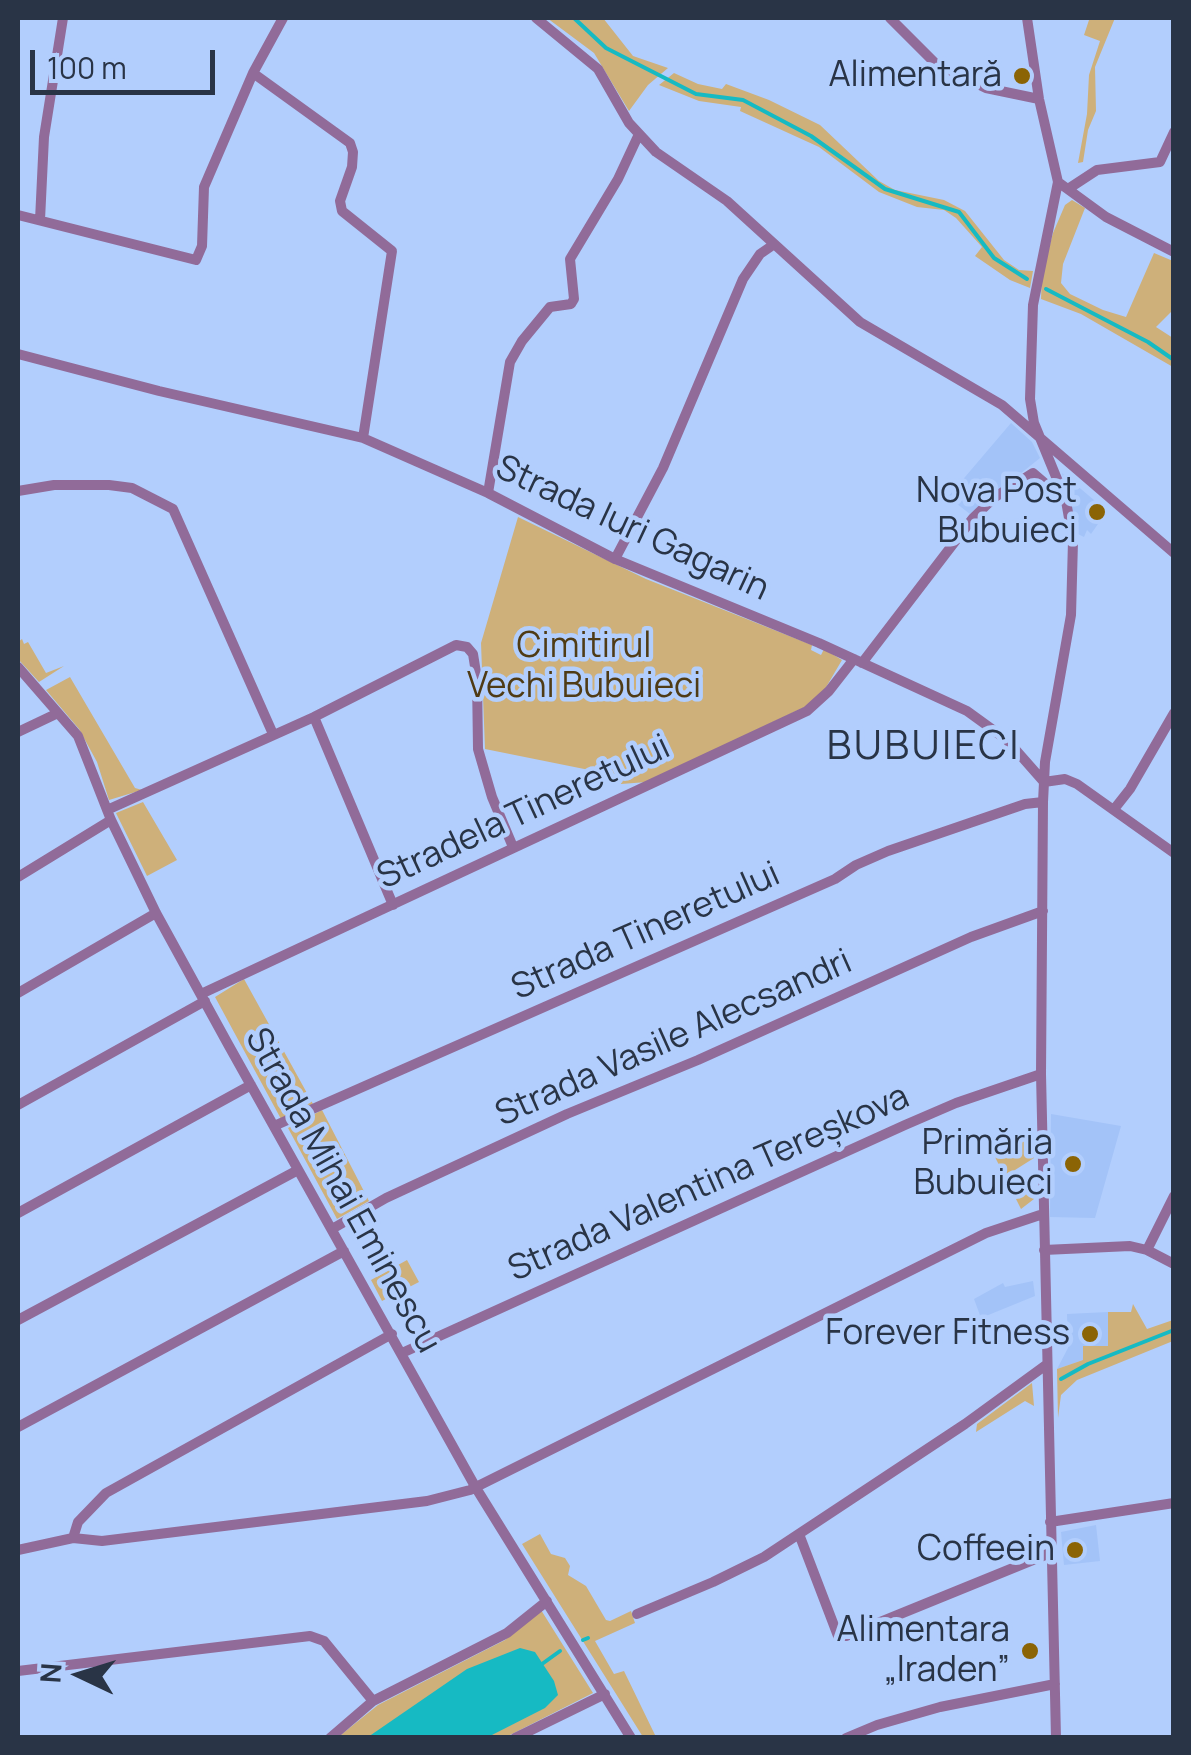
<!DOCTYPE html>
<meta charset="utf-8">
<style>
body{margin:0}
#map{position:relative;width:1191px;height:1755px;overflow:hidden;background:#b2cefd;font-family:Manrope,sans-serif}
canvas{display:block}
.frame{position:absolute;inset:0;border:20px solid #293446;pointer-events:none}
.north{position:absolute;left:30px;top:1625px;width:100px;height:100px;-webkit-text-stroke:8px #b2cefd;paint-order:stroke;rotate:274deg;font-size:28px;font-weight:700;line-height:40px;text-align:center;color:#293446}
.north::after{content:'';display:block;margin:auto;width:35px;height:45px;background:#293446;clip-path:polygon(50% 0,100% 100%,50% 72%,0 100%)}
.scale{position:absolute;left:30px;top:50px;width:185px;height:45px;box-sizing:border-box;border:5px solid #293446;border-top:0;padding-left:12px;font-size:30px;line-height:35px;white-space:nowrap;color:#293446;-webkit-text-stroke:8px #b2cefd;paint-order:stroke}
</style>
<div id="map">
<canvas width="1191" height="1755"></canvas>
<div class="frame"></div>
<div class="north">N</div>
<div class="scale">100 m</div>
</div>
<script>
const ctx = document.querySelector('canvas').getContext('2d');
ctx.lineJoin = 'round';
function fill(path, color) { ctx.fillStyle = color; ctx.fill(path, 'evenodd'); }
const toPath = rows => new Path2D(rows.map(r => 'M' + r).join(''));
function strokePath(path, color, width, dash) { ctx.strokeStyle = color; ctx.lineWidth = width; ctx.lineCap = dash ? 'butt' : 'round'; ctx.setLineDash(dash || []); ctx.stroke(path); }
function write(font, color, halo, rows, align = 'center') {
  ctx.font = font + ' Manrope,sans-serif'; ctx.lineWidth = 9; ctx.setLineDash([]); ctx.textBaseline = 'middle'; ctx.strokeStyle = halo; ctx.fillStyle = color; for (const [text, x, y, turn = 0] of rows) {
    ctx.save(); ctx.translate(x, y); ctx.rotate((+turn || 0) * Math.PI / 180); ctx.textAlign = isNaN(turn) ? turn : align; if (halo) ctx.strokeText(text, 0, 0); ctx.fillText(text, 0, 0); ctx.restore();
  }
}
const built = toPath([
 [1011,423,1032,442,1040,458,970,514,948,497],
 [1062,473,1107,511,1091,534,1087,530,1084,537,1078,534],
 [1051,1114,1121,1126,1095,1218,1050,1217],
 [1033,1281,1035,1296,981,1318,974,1299,1003,1283,1005,1287],
 [1108,1312,1108,1346,1084,1346,1083,1360,1057,1369,1068,1348,1067,1314],
 [1096,1525,1100,1561,1064,1565,1061,1532]
]);
const green = toPath([
 [547,18,603,18,633,56,668,68,648,85,629,111,594,53],
 [1094,18,1115,18,1095,67,1096,111,1088,130,1083,162,1078,163,1087,114,1089,75,1100,41,1084,35,1089,20],
 [674,73,698,84,722,89,726,84,769,100,820,125,879,181,895,190,944,200,965,211,1004,260,1019,270,1033,271,1030,288,1010,280,975,256,982,247,956,218,944,210,917,207,879,192,819,147,740,111,741,107,699,101,659,85],
 [1072,200,1085,208,1063,264,1061,283,1070,294,1103,310,1126,317,1154,253,1173,261,1173,310,1156,327,1173,338,1173,367,1081,314,1041,299,1042,275,1053,233,1065,205],
 [518,517,646,579,812,645,811,650,821,655,824,649,842,660,825,689,809,705,647,782,621,784,619,776,485,749,481,643],
 [22,639,24,644,28,642,46,673,64,666,39,682,18,659,18,642],
 [70,677,135,788,142,790,109,800,97,762,79,729,46,690],
 [143,802,177,860,147,876,116,813],
 [244,979,313,1104,281,1119,215,997],
 [322,1110,369,1201,337,1219,288,1128],
 [1034,1132,1034,1158,1015,1170,1034,1199,1021,1209,993,1153],
 [407,1260,419,1282,382,1301,371,1280],
 [1133,1304,1147,1329,1173,1320,1173,1341,1077,1380,1061,1395,1058,1418,1057,1369,1083,1360,1083,1346,1108,1346,1108,1312,1131,1312],
 [1032,1383,1034,1406,1025,1401,976,1432,977,1424],
 [540,1534,551,1554,565,1558,570,1566,568,1575,586,1586,606,1620,610,1621,631,1611,635,1623,595,1641,614,1674,624,1671,656,1737,643,1737,522,1544],
 [541,1610,593,1693,506,1737,337,1738,378,1705,505,1640]
]);
const water = toPath([
 [520,1648,535,1652,554,1681,558,1695,545,1708,488,1737,368,1737,467,1669]
]);
const stream = toPath([
 [574,18,606,48,696,94,743,100,811,136,885,189,959,212,994,258,1027,279],
 [1046,289,1148,342,1174,360],
 [1061,1379,1088,1364,1174,1330],
 [583,1640,588,1638],
 [542,1664,560,1651]
]);
const street = toPath([
 [283,18,253,73,350,143,353,152,352,167,340,201,342,211,392,251,363,438],
 [536,18,598,69,629,123,656,152,727,201,860,322,1002,405,1174,553],
 [890,18,935,63,986,88,1039,99],
 [1027,18,1039,99,1058,182,1033,305,1030,399,1034,423,1066,501,1073,541,1071,615,1045,762,1043,802,1041,1074,1056,1738],
 [1058,182,1106,217,1174,252],
 [1068,189,1097,170,1160,162,1174,132],
 [18,215,196,260,202,246,204,187,253,73],
 [40,220,44,137,63,18],
 [18,354,159,391,363,438,488,493,615,559,819,643,967,711,1007,740,1044,782,1065,779,1077,784,1174,853],
 [18,491,54,485,109,485,132,488,173,509,273,734],
 [488,493,510,362,522,341,550,307,571,304,574,299,570,259,618,179,639,134],
 [615,559,663,468,743,279,760,254,773,245],
 [862,663,973,518,995,497,1033,473,1061,497],
 [18,667,78,736,111,820,156,913,229,1046,476,1488,631,1738],
 [314,717,393,905],
 [18,732,58,713],
 [1115,808,1130,789,1174,713],
 [107,810,314,717,456,645,467,647,473,654,477,679,478,749,492,797,513,847],
 [18,877,111,820],
 [18,993,156,913],
 [201,994,807,711,829,691,854,659],
 [18,1105,205,1001],
 [274,1126,835,879,856,865,888,851,1025,804,1043,802],
 [18,1213,251,1085],
 [332,1229,386,1198,567,1114,698,1060,971,937,1043,911],
 [1044,1250,1130,1246,1147,1250,1174,1264],
 [1147,1250,1174,1196],
 [18,1320,298,1170],
 [402,1353,905,1125,956,1103,1041,1074],
 [18,1427,344,1251],
 [1050,1522,1174,1503],
 [799,1534,838,1636,846,1636,1050,1553],
 [73,1538,78,1522,106,1493,392,1334],
 [18,1550,73,1538,102,1541,427,1501,470,1490,986,1233,1043,1214],
 [637,1614,713,1582,764,1557,965,1424,1046,1365],
 [18,1671,310,1636,324,1641,373,1701],
 [330,1738,373,1701,507,1633,547,1601],
 [515,1738,605,1694],
 [846,1738,877,1725,940,1707,1055,1684]
]);
const markers = [
 [1022,76,10,"#8b6405"],
 [1097,512,10,"#8b6405"],
 [1073,1164,10,"#8b6405"],
 [1090,1334,10,"#8b6405"],
 [1075,1550,10,"#8b6405"],
 [1030,1651,10,"#8b6405"]
];
const poiNames = [
 ["Alimentară",1002,76],
 ["Nova Post",1077,492],
 ["Bubuieci",1077,532],
 ["Primăria",1053,1144],
 ["Bubuieci",1053,1184],
 ["Forever Fitness",1070,1334],
 ["Coffeein",1055,1550],
 ["Alimentara",1010,1631],
 ["„Iraden”",1010,1671]
];
const streetNames = [
 ["Strada Iuri Gagarin",632,529,25],
 ["Stradela Tineretului",524,813,-25],
 ["Strada Tineretului",646,932,-24],
 ["Strada Vasile Alecsandri",674,1039,-24],
 ["Strada Valentina Tereșkova",709,1184,-24],
 ["Strada Mihai Eminescu",342,1191,61]
];
const parkNames = [
 ["Cimitirul",584,647],
 ["Vechi Bubuieci",584,687]
];
const quarterNames = [
 ["BUBUIECI",924,748]
];
fill(built, '#a3c3f8');
fill(green, '#ceb07a');
fill(water, '#16bac3');
strokePath(stream, '#16bac3', 4);
strokePath(street, '#916b99', 10);
for (const [x, y, r, color] of markers) { const dot = new Path2D(); dot.arc(x, y, r, 0, 2 * Math.PI); ctx.fillStyle = color; ctx.fill(dot); strokePath(dot, '#b2cefd', 4); }
write('35px', '#293446', '#b2cefd', poiNames, 'right');
write('35px', '#293446', '#b2cefd', streetNames);
write('35px', '#4f3b15', '#b2cefd', parkNames);
ctx.letterSpacing = '2.5px';
write('40px', '#293446', '#b2cefd', quarterNames);
ctx.letterSpacing = '0px';
</script>
